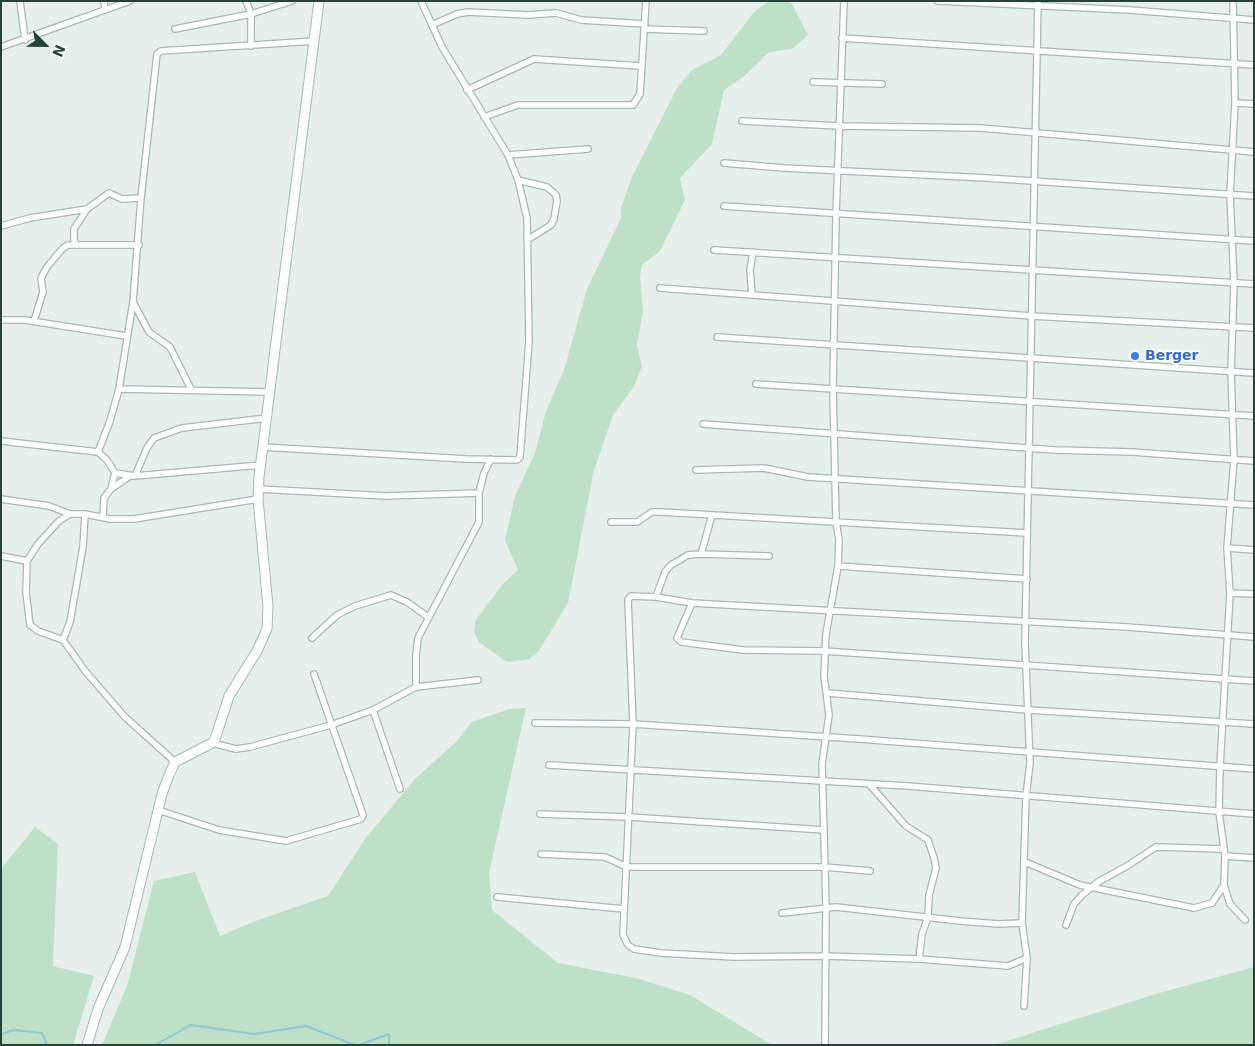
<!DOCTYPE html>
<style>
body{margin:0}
#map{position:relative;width:1255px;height:1046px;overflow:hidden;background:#e6efeb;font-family:"DejaVu Sans",sans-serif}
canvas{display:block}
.frame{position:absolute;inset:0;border:2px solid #24423a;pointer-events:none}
.north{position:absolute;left:20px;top:20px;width:50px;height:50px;-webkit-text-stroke:4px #f7fbf9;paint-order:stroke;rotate:113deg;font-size:14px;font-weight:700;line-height:20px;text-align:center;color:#24423a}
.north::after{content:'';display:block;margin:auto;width:18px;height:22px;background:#24423a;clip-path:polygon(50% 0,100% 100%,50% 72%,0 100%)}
</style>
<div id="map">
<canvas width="1255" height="1046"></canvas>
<div class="frame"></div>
<div class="north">N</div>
</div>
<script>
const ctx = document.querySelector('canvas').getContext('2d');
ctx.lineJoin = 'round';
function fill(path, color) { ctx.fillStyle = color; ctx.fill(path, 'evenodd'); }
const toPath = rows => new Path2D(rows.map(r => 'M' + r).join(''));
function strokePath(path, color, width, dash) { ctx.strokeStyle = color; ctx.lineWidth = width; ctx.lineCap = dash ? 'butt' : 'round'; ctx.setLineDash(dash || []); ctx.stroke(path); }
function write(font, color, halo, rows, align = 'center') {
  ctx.font = font + ' "DejaVu Sans",sans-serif'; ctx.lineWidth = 4; ctx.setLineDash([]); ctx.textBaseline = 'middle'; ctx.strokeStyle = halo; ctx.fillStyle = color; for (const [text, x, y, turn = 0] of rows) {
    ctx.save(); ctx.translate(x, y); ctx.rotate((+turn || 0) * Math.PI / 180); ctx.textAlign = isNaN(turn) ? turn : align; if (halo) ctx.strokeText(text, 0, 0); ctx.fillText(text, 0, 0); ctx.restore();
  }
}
const green = toPath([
 [769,1,789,1,792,4,808,35,792,49,769,52,742,78,724,90,712,144,680,178,685,200,660,251,642,265,640,277,643,311,637,345,642,367,633,388,613,415,594,470,568,603,538,652,529,659,507,662,479,642,474,632,475,621,502,585,518,570,505,540,515,496,535,453,546,411,564,370,587,289,621,218,621,208,632,177,677,88,692,70,721,55,754,12],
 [526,708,489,873,492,910,558,963,636,978,690,995,772,1045,102,1045,127,986,154,881,195,872,220,936,258,920,328,896,365,839,415,779,457,741,472,722,509,709],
 [35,827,58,844,53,966,94,976,73,1045,1,1045,1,869],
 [1254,967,1254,1045,994,1045,1159,993]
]);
const stream = toPath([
 [1,1034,14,1030,42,1033,47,1045],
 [155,1045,191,1025,254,1034,306,1026,355,1045],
 [359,1045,389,1034,389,1045]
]);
const street = toPath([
 [20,1,25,40],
 [104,1,105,9],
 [246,1,251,14,251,46],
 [938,1,1130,10,1254,20],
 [432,25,457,14,468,12,528,15,556,13,581,20,645,24],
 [175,29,251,14,292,1],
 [644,29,704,31],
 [842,38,1254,65],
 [1,47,130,1],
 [813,82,882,84],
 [467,90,534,59,641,66],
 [1235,103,1254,104],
 [484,117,518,105,633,105,640,94,646,1],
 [742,121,839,126,981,128,1254,152],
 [508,155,588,149],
 [724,163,784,168,987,178,1254,196],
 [518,180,547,187,556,195,557,201,554,219,551,225,527,240],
 [724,206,1254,241],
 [1,226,30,218,87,209,109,193,122,199,141,198],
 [76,244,74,240,74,229,87,209],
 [714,250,1254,284],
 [660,288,1031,316,1254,328],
 [752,295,750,270,753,252],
 [1,320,25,320,126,336],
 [34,321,43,292,41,278,47,267,63,248,68,245,139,245],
 [717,337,1254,373],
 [756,384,1254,416],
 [119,389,270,392],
 [191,389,170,347,149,332,133,302,141,198,157,54,161,51,315,41],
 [703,424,1055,450,1132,452,1254,461],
 [1,441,98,452],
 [263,447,466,459,517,460,520,457,529,342,527,218,518,180,508,155,442,47,421,1],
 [696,470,764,468,808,477,1254,505],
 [115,473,135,476,261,465],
 [135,476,147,448,154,438,182,428,267,418],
 [111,489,115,473,107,460,98,452,110,421,119,389,133,302],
 [259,489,386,496,479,493,479,522,418,638,416,655,416,687],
 [479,493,484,473,491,459],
 [1,499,49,506,70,514],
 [103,517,104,498,111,489,130,476],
 [611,522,637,522,652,512,661,512,1027,533],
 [1227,548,1254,550],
 [701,554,712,515],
 [1,556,27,561],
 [838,566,1027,579],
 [1230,593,1254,594],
 [656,597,665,572,671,565,688,555,701,554,769,556],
 [692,603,677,638,681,642,743,650,824,651,1254,681],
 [312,638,337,615,355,606,391,595,407,602,428,617],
 [63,640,70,622,83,547,85,514],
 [828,693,1028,710,1254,724],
 [373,710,400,789],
 [535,723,633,724,859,739,1254,769],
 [212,743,236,749,250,747,331,725,373,710,416,687,478,680],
 [175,762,125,717,86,672,63,640,38,631,30,625,26,592,27,561,38,544,59,521,70,514,85,514,110,519,134,519,258,499],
 [549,765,908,786,1254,814],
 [869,784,906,826,928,840,934,858,936,868,929,895,928,917,922,934,919,959],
 [158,810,219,830,286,841,361,819,363,815,314,674],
 [540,814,629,817,824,830],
 [541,854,605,857,627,867,824,867,870,871],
 [1225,856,1254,858],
 [1025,862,1080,885,1194,908,1212,903,1224,885,1225,856,1219,812,1220,767,1230,593,1227,548,1234,459,1231,372,1234,283,1230,195,1235,103,1233,1],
 [1224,885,1230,904,1245,920],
 [497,897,624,909],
 [782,913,836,907,960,921,999,924,1022,923],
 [1066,925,1074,904,1082,895,1098,882,1127,866,1156,847,1223,849],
 [1027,958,1008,966,919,959,824,956,734,957,661,953,634,949,628,945,623,935,633,724,628,600,631,596,656,597,692,603,1127,627,1254,637],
 [1024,1006,1027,958,1022,923,1026,796,1030,763,1025,643,1038,1],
 [825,1045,826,907,822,764,829,715,824,676,826,634,838,566,839,540,836,522,833,390,836,215,844,1]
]);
const secondary = toPath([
 [87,1045,98,1009,125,947,162,794,169,775,175,762,212,743,215,739,229,696,257,651,267,629,268,606,258,499,259,477,319,1]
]);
const markers = [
 [1135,356,5,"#3f7fe0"]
];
const shopNames = [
 ["Berger",1145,356]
];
fill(green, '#bfe0c8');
strokePath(stream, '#8ec9d4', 2);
strokePath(street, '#a8b8b2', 8);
strokePath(secondary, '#a4bbb3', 11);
strokePath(street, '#fff', 5.5);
strokePath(secondary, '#fff', 9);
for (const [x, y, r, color] of markers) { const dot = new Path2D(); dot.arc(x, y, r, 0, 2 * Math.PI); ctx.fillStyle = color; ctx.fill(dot); strokePath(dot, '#f7fbf9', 2); }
write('bold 14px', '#366cbe', '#f7fbf9', shopNames, 'left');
</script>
